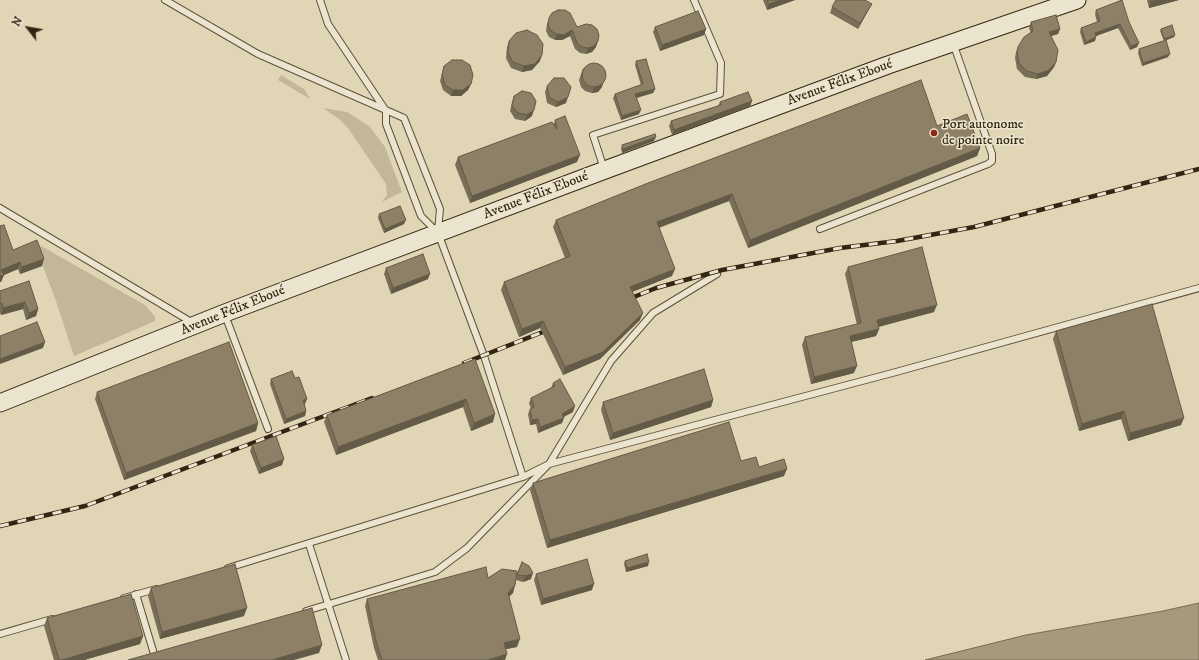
<!DOCTYPE html>
<meta charset="utf-8">
<style>
body{margin:0}
#map{position:relative;width:1199px;height:660px;overflow:hidden;background:#e0d5b5;font-family:"IM FELL DW Pica",serif}
canvas{display:block}
.north{position:absolute;left:8px;top:8px;width:40px;height:40px;-webkit-text-stroke:3px #ebe4cf;paint-order:stroke;rotate:301deg;font-size:11px;font-weight:700;line-height:16px;text-align:center;color:#342411}
.north::after{content:'';display:block;margin:auto;width:14px;height:18px;background:#342411;clip-path:polygon(50% 0,100% 100%,50% 72%,0 100%)}
</style>
<div id="map">
<canvas width="1199" height="660"></canvas>
<div class="north">N</div>
</div>
<script>
const ctx = document.querySelector('canvas').getContext('2d');
ctx.lineJoin = 'round';
function fill(path, color) { ctx.fillStyle = color; ctx.fill(path, 'evenodd'); }
const toPath = rows => new Path2D(rows.map(r => 'M' + r).join(''));
function strokePath(path, color, width, dash) { ctx.strokeStyle = color; ctx.lineWidth = width; ctx.lineCap = dash ? 'butt' : 'round'; ctx.setLineDash(dash || []); ctx.stroke(path); }
function write(font, color, halo, rows, align = 'center') {
  ctx.font = font + ' "IM FELL DW Pica",serif'; ctx.lineWidth = 3; ctx.setLineDash([]); ctx.textBaseline = 'middle'; ctx.strokeStyle = halo; ctx.fillStyle = color; for (const [text, x, y, turn = 0] of rows) {
    ctx.save(); ctx.translate(x, y); ctx.rotate((+turn || 0) * Math.PI / 180); ctx.textAlign = isNaN(turn) ? turn : align; if (halo) ctx.strokeText(text, 0, 0); ctx.fillText(text, 0, 0); ctx.restore();
  }
}
const green = toPath([
 [281,75,304,89,310,99,278,80],
 [323,108,347,112,369,126,385,147,402,192,382,202,387,195,386,184,348,128,339,119],
 [41,246,145,305,155,317,155,321,74,356,56,301,36,248]
]);
const water = toPath([
 [1199,603,1199,660,925,660,1026,635,1163,611,1199,603]
]);
const lane = toPath([
 [165,0,258,54,404,118,440,209,438,231],
 [320,0,328,24,386,111,386,124,421,216,438,233,484,356,523,477],
 [604,169,593,135,720,94,721,63,694,0],
 [0,208,193,323],
 [820,229,988,164,992,161,992,154,953,43],
 [225,315,268,429],
 [309,544,346,660],
 [228,568,523,477,549,464,896,372,1199,288],
 [136,594,154,654],
 [124,598,156,589],
 [306,611,435,572,467,548,549,464,611,361,653,313,717,274],
 [0,634,52,619]
]);
const secondary = toPath([
 [0,403,225,313,605,170,888,65,1077,0]
]);
const rail = toPath([
 [624,301,656,288,722,270,840,248,897,241,974,227,1199,169],
 [464,363,553,328],
 [0,526,85,506,372,398]
]);
const wall = toPath([
 [763,0,795,0,767,10],
 [1147,0,1179,0,1149,8],
 [872,4,869,9,858,29,830,13,832,7],
 [1096,10,1129,22,1137,47,1130,50,1118,28,1096,36,1095,41,1084,45,1080,32,1081,28,1097,22,1095,14],
 [549,18,577,27,596,47,592,52,586,54,580,53,575,49,570,36,562,40,555,40,549,37,546,31,547,24],
 [1031,22,1060,29,1058,34,1051,36,1056,62,1054,67,1047,76,1036,79,1025,77,1017,69,1015,58,1016,52,1018,47,1031,33,1029,28],
 [655,27,706,29,704,35,660,51,653,32],
 [1161,29,1174,37,1164,41,1168,57,1142,66,1138,53,1139,49,1164,41,1160,31],
 [509,41,540,61,532,70,522,72,511,68,506,58,507,47],
 [636,61,655,89,653,93,637,98,639,114,621,120,613,98,615,94,641,85,635,65],
 [444,66,471,84,468,90,461,96,451,96,443,90,440,81],
 [583,68,602,87,598,92,592,93,585,91,581,87,579,80],
 [547,86,566,103,556,107,547,103,545,92],
 [514,96,532,116,525,121,515,119,510,111,512,102],
 [752,101,750,106,672,135,669,126,671,121,718,106,720,102],
 [555,120,577,162,470,203,455,165,458,157,554,124],
 [937,126,980,148,977,156,748,248,729,201,659,228,672,276,632,292,640,320,600,359,563,375,540,328,519,337,501,290,504,282,565,258,553,227,556,220],
 [654,141,622,153,621,149,622,145],
 [379,214,404,224,384,233,378,218],
 [0,226,13,250,42,266,20,274,18,269,4,275,1,282,0,282],
 [848,267,934,312,878,327,879,329,876,336,851,342,854,373,811,384,802,345,805,337,857,325,845,274],
 [386,268,428,279,391,294,384,274],
 [29,281,38,309,36,316,26,320,23,309,1,315,0,313,0,291],
 [1056,331,1181,425,1128,441,1121,419,1079,431,1053,339],
 [475,359,493,422,471,431,463,407,336,455,324,422,327,415],
 [271,379,305,404,304,404,306,411,305,416,284,424,270,384],
 [553,383,573,412,563,417,562,423,538,433,536,424,530,425,528,414,530,409,531,409,529,403,531,398,551,388],
 [97,392,258,423,256,431,124,480,95,399],
 [713,400,711,407,610,440,601,410,603,402],
 [252,445,282,465,259,474,250,451],
 [741,461,759,467,784,476,547,548,530,490,533,483],
 [625,561,648,566,626,572,624,564],
 [522,562,531,579,523,582,516,580,513,593,509,596,517,647,506,649,505,660,378,660,374,648,365,606,367,599,488,578,516,577],
 [536,574,592,590,541,605,534,580],
 [151,588,244,616,160,639,148,596],
 [47,618,143,636,140,644,84,660,54,660,44,626]
]);
const shadedWall = toPath([
 [781,0,795,0,767,10,769,4],
 [1159,0,1179,0,1149,8,1151,2],
 [872,4,869,9,858,29,860,23],
 [1120,24,1118,28,1093,37,1095,33],
 [706,29,704,35,660,51,662,45],
 [1060,29,1058,34,1047,37,1049,32],
 [572,30,570,36,562,40,555,40,557,34],
 [1175,35,1174,37,1164,41,1164,39],
 [1096,37,1095,41,1084,45,1086,42],
 [598,41,596,47,592,52,586,54,588,48],
 [1139,43,1137,47,1130,50,1131,46],
 [1170,54,1168,57,1142,66,1143,63],
 [542,55,540,61,532,70,522,72,524,66],
 [1056,62,1054,67,1047,76,1036,79,1038,74],
 [604,81,602,87,598,92,592,93,594,88],
 [471,84,468,90,461,96,451,96,453,90],
 [655,89,653,93,634,98,635,94],
 [568,97,566,103,556,107,558,102],
 [752,101,750,106,672,135,674,130],
 [534,110,532,116,525,121,527,115],
 [641,110,639,114,621,120,622,116],
 [656,137,654,141,622,153,623,149],
 [980,148,977,156,748,248,750,240],
 [580,155,577,162,470,203,472,196],
 [732,194,729,201,654,229,657,222],
 [406,220,404,224,384,233,385,229],
 [44,259,42,266,20,274,22,267],
 [20,262,18,269,4,275,1,282,0,282,0,273,1,270],
 [675,269,672,276,627,294,630,287],
 [430,274,428,279,391,294,393,288],
 [25,302,23,309,1,315,3,308],
 [937,305,934,312,874,328,877,320],
 [38,309,36,316,26,320,29,313],
 [643,313,640,320,600,359,563,375,565,367],
 [543,321,540,328,519,337,522,329],
 [879,329,876,336,847,343,850,336],
 [45,342,43,348,0,364,0,359],
 [857,366,854,373,811,384,814,377],
 [307,399,305,404,301,405,303,400],
 [466,399,463,407,336,455,338,447],
 [713,400,711,407,610,440,613,433],
 [575,406,573,412,560,419,562,414],
 [306,411,305,416,284,424,286,419],
 [1124,411,1121,419,1079,431,1082,424],
 [495,414,493,422,471,431,474,423],
 [564,418,562,423,538,433,540,427],
 [1184,418,1181,425,1128,441,1130,433],
 [538,419,536,424,530,425,532,420],
 [258,423,256,431,124,480,126,473],
 [284,459,282,465,259,474,261,468],
 [787,469,784,476,547,548,550,540],
 [649,562,648,566,626,572,627,568],
 [533,573,531,579,523,582,526,576],
 [594,584,592,590,541,605,543,599],
 [515,585,513,593,506,600,508,593],
 [247,608,244,616,160,639,162,632],
 [143,636,140,644,84,660,62,660],
 [520,639,517,647,501,650,504,643],
 [322,645,319,653,294,660,272,660],
 [507,654,505,660,488,660]
]);
const building = toPath([
 [767,0,781,0,769,4,767,0],
 [836,0,865,0,872,4,860,23,832,7,836,0],
 [1122,0,1129,22,1139,43,1131,46,1120,24,1095,33,1096,37,1086,42,1081,28,1100,21,1096,10,1122,0],
 [1150,0,1159,0,1151,2,1150,0],
 [558,10,565,10,570,13,577,27,586,24,592,25,597,29,599,35,598,41,594,46,588,48,582,47,577,43,572,30,564,35,557,34,551,31,548,25,549,18,552,13,558,10],
 [698,11,706,29,662,45,655,27,698,11],
 [1056,15,1060,29,1049,32,1058,50,1056,62,1049,70,1038,74,1027,71,1019,63,1017,52,1018,47,1024,37,1033,31,1031,22,1056,15],
 [1172,25,1175,35,1164,39,1161,29,1172,25],
 [527,30,537,35,543,44,542,55,535,64,524,66,513,62,508,53,509,41,516,33,527,30],
 [1166,40,1170,54,1143,63,1139,49,1166,40],
 [646,59,655,89,635,94,641,110,622,116,615,94,643,84,636,61,646,59],
 [452,60,462,60,470,65,473,75,471,84,463,90,453,90,445,85,442,75,444,66,452,60],
 '582 75a12 12 0 1 1 24 0a12 12 0 1 1-24 0Z',
 [554,78,564,78,571,87,568,97,558,102,549,97,547,86,554,78],
 [921,80,937,126,967,114,980,148,750,240,732,194,657,222,675,269,630,287,643,313,603,352,565,367,543,321,522,329,504,282,570,256,556,220,648,183,921,80],
 [522,91,531,93,536,101,534,110,527,115,518,113,512,106,514,96,522,91],
 [748,92,752,101,674,130,671,121,721,105,720,102,748,92],
 [565,116,580,155,472,196,458,157,552,122,557,129,555,120,565,116],
 [655,134,656,137,623,149,622,145,655,134],
 [400,206,406,220,385,229,379,214,400,206],
 [4,225,13,250,37,240,44,259,22,267,20,262,1,270,4,275,0,276,0,226,4,225],
 [922,247,937,305,877,320,879,329,850,336,857,366,814,377,805,337,861,323,848,267,922,247],
 [423,254,430,274,393,288,386,268,423,254],
 [29,281,38,309,29,313,25,302,3,308,2,303,0,304,0,291,29,281],
 [1152,304,1184,418,1130,433,1124,411,1082,424,1056,331,1152,304],
 [37,322,45,342,0,359,0,336,37,322],
 [229,342,258,423,126,473,97,392,229,342],
 [475,359,495,414,474,423,466,399,338,447,327,415,475,359],
 [704,369,713,400,613,433,603,402,704,369],
 [292,371,295,378,299,377,307,399,303,400,306,411,286,419,271,379,292,371],
 [560,379,575,406,562,414,564,418,540,427,538,419,532,420,530,409,534,407,531,398,555,386,553,383,560,379],
 [729,422,741,461,756,457,759,467,784,459,787,469,550,540,533,483,729,422],
 [276,436,284,459,261,468,252,445,276,436],
 [647,554,649,562,627,568,625,561,647,554],
 [587,559,594,584,543,599,536,574,587,559],
 [522,562,529,566,533,573,526,576,517,575,522,562],
 [235,564,247,608,162,632,151,588,235,564],
 [486,567,488,578,502,569,517,571,515,585,508,593,520,639,504,643,507,654,488,660,382,660,376,641,367,599,486,567],
 [131,594,143,636,62,660,59,660,47,618,131,594],
 [312,608,322,645,272,660,128,660,312,608]
]);
const markers = [
 [934,133,4,"#8f2418"]
];
const streetNames = [
 ["Avenue Félix Eboué",840,83,-20],
 ["Avenue Félix Eboué",536,196,-21],
 ["Avenue Félix Eboué",233,311,-22]
];
const poiNames = [
 ["Port autonome",942,125],
 ["de pointe noire",942,141]
];
fill(green, '#c3b799');
fill(water, '#a6997d');
strokePath(water, '#786a52', 1);
strokePath(lane, '#5f503a', 8);
strokePath(secondary, '#342411', 19);
strokePath(lane, '#ebe4cf', 6);
strokePath(secondary, '#ebe4cf', 17);
strokePath(rail, '#342411', 4.5);
strokePath(rail, '#ebe4cf', 3, [9]);
fill(wall, '#796e58');
fill(shadedWall, '#635a47');
fill(building, '#8d8066');
strokePath(building, '#635a47', 1);
for (const [x, y, r, color] of markers) { const dot = new Path2D(); dot.arc(x, y, r, 0, 2 * Math.PI); ctx.fillStyle = color; ctx.fill(dot); strokePath(dot, '#ebe4cf', 1.5); }
write('14px', '#342411', '#ebe4cf', streetNames);
write('14px', '#342411', '#ebe4cf', poiNames, 'left');
</script>
